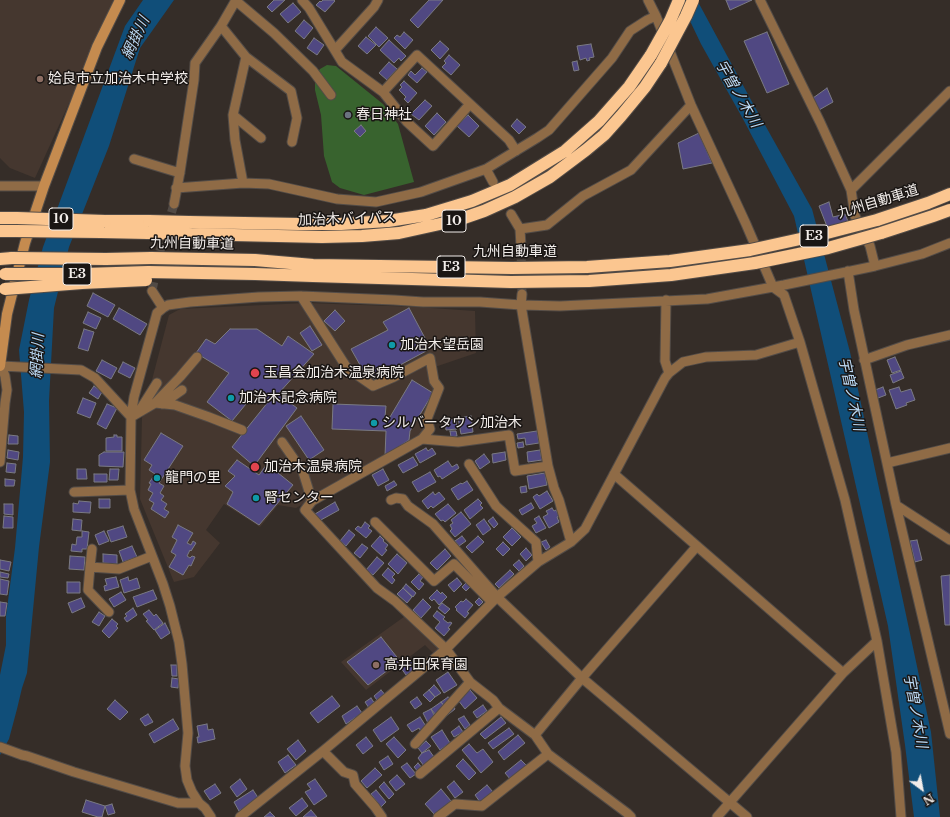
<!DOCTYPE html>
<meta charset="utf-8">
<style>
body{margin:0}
#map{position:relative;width:950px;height:817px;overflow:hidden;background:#352d28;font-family:"Libre Baskerville",serif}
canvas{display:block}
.north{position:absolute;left:902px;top:769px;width:40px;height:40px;-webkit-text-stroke:3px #1a1614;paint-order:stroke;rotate:148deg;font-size:11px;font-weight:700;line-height:16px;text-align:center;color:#f2edea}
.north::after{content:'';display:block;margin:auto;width:14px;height:18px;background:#f2edea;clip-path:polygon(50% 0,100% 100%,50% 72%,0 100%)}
</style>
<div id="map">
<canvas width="950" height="817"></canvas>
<div class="north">N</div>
</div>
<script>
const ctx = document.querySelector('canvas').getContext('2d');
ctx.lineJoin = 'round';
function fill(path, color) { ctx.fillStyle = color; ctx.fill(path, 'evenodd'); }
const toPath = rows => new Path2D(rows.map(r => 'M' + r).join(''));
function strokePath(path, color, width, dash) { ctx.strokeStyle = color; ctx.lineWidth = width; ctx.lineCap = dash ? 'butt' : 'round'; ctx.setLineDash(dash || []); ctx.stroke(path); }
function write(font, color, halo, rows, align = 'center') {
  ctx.font = font + ' "Libre Baskerville","Noto Sans JP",serif'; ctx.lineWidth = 3; ctx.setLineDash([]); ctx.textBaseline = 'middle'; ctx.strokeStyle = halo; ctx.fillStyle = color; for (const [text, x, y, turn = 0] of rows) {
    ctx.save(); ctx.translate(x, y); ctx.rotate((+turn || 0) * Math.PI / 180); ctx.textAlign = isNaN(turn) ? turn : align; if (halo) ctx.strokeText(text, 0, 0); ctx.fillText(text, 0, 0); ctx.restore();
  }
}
const built = toPath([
 [0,0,116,0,35,178,10,168,0,158],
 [306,303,417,307,475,311,476,353,432,368,440,395,427,435,296,508,278,505,260,527,224,504,206,530,220,543,194,577,174,582,140,499,142,418,169,315,180,309],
 [408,614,445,648,435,655,425,645,366,690,341,662]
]);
const forest = toPath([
 [327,65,336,66,383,104,398,124,414,182,364,195,340,188,332,182,324,156,321,115,315,90,315,76,320,69]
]);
const water = toPath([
 [143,0,174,0,140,48,109,146,69,247,54,308,49,401,50,462,39,547,27,673,22,688,17,709,9,739,0,755,0,675,6,645,6,616,15,548,23,457,24,412,19,350,29,300,43,247,125,26],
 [680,0,697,0,751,100,812,209,850,352,931,732,940,817,914,817,905,745,888,626,794,216,743,119,701,44]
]);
const building = toPath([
 [274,0,285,0,272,12,267,7,274,0],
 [323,0,334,0,335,1,325,12,316,5,320,1,321,2,323,0],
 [429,0,443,0,418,28,410,20,429,0],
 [726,0,752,0,730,10,726,0],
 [293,3,301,12,288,23,280,14,293,3],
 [304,20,313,28,304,39,295,31,304,20],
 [376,27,388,38,379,47,368,36,376,27],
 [404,32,413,40,405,49,394,38,397,35,400,37,404,32],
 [767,32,789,84,767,93,744,41,767,32],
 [366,37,376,45,367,54,358,46,366,37],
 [314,38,324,45,317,55,307,48,314,38],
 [389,40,406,56,401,61,399,58,394,63,380,50,389,40],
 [440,41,449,49,440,59,431,50,440,41],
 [591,44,594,57,589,58,590,60,587,61,586,58,580,60,577,46,591,44],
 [449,55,460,65,451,75,442,67,446,63,444,61,449,55],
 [577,61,579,70,574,71,572,62,577,61],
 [389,62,397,69,387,80,379,73,389,62],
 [422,68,427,72,417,83,408,75,411,71,415,75,422,68],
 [404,81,417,93,408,103,404,99,406,97,399,90,402,87,400,85,404,81],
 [827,88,833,102,819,110,813,98,827,88],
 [425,100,432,106,419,120,411,114,425,100],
 [437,113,446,122,434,135,425,126,437,113],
 [468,115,479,126,469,137,457,126,468,115],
 [517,119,526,127,519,134,511,126,517,119],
 [361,125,366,131,360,137,354,131,361,125],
 [699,133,712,163,683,169,678,143,699,133],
 [829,202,833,217,845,214,849,224,828,229,819,206,829,202],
 [93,293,115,305,108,317,87,306,93,293],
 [119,308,147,324,140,335,113,319,119,308],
 [409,308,426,340,424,342,428,350,374,379,370,372,368,373,367,371,364,372,351,349,388,330,383,322,409,308],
 [335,310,345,321,335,331,324,321,335,310],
 [88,312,101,318,96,329,83,323,88,312],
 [310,326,322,345,312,351,300,333,310,326],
 [84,329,94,332,88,351,78,348,84,329],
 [230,329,257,329,282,346,288,336,314,354,278,394,297,408,254,466,232,447,268,402,255,393,232,421,207,402,229,373,196,353,206,339,215,344,230,329],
 [895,357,901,370,892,373,887,360,895,357],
 [102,360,117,368,111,379,96,371,102,360],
 [123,362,135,368,130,378,118,372,123,362],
 [901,371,904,378,893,383,890,375,901,371],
 [412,380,433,393,410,431,409,440,385,456,386,431,332,429,333,404,386,406,385,417,390,417,412,380],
 [94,386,102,392,98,399,89,393,94,386],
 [883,387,886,395,878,398,875,390,883,387],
 [899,387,901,392,911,389,915,400,906,403,907,405,896,409,889,390,899,387],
 [83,398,96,403,90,418,77,413,83,398],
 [107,404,117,408,106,429,97,424,107,404],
 [301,416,324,450,309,460,286,426,301,416],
 [471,416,473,432,461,434,458,418,471,416],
 [456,419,457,429,446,430,445,420,456,419],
 [450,431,456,431,457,436,451,437,450,431],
 [537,431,539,443,526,445,525,438,518,439,517,434,537,431],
 [161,433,183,446,159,483,164,486,160,493,164,496,161,500,167,504,164,509,169,512,165,518,151,509,154,503,149,500,153,493,148,490,151,484,149,483,155,474,149,470,152,465,144,460,161,433],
 [9,435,18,436,18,444,8,444,9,435],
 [114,435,117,435,117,437,122,437,122,451,106,451,106,438,114,437,114,435],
 [523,442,524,447,518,448,517,443,523,442],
 [426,448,428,451,432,448,436,454,420,463,415,454,426,448],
 [8,450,19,452,18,460,7,458,8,450],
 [540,450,542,460,528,462,527,452,540,450],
 [104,452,124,452,123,467,99,466,99,455,104,452],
 [505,452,506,460,493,463,492,454,505,452],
 [484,454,490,462,480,469,475,461,484,454],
 [413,457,418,465,403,473,398,465,413,457],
 [237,460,259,475,267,464,293,485,259,525,227,504,233,492,225,486,235,476,228,471,237,460],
 [448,461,452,467,457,464,459,468,442,479,440,476,438,477,434,470,448,461],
 [7,463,16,464,15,473,6,472,7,463],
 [77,469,86,469,87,479,77,479,77,469],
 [110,469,119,469,118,480,109,480,110,469],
 [383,469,389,480,378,486,372,475,383,469],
 [430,472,436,482,418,492,412,482,430,472],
 [545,473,547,485,529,489,527,476,545,473],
 [94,474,107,474,107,482,94,482,94,474],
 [5,479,15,480,14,486,5,486,5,479],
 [394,481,397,485,387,491,385,486,394,481],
 [467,481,473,490,458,500,451,489,461,483,462,484,467,481],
 [526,486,527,492,521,493,520,487,526,486],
 [547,491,553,501,540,509,533,497,537,494,539,496,547,491],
 [433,492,435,495,439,492,445,499,433,508,431,506,428,509,422,501,433,492],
 [99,499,110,499,110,508,99,508,99,499],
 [478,499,482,503,480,505,483,508,470,519,464,510,478,499],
 [79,501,91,502,90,513,73,512,73,503,78,504,79,501],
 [335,502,339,510,319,521,315,514,335,502],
 [531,503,534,508,522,515,519,510,531,503],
 [4,504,13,504,13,515,4,514,4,504],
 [448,504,456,513,445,522,443,520,441,521,435,514,448,504],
 [552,508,554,511,556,510,559,516,557,517,559,522,549,528,543,517,548,514,546,511,552,508],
 [461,512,471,524,455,537,450,531,452,529,450,525,453,523,451,520,461,512],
 [4,516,13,517,13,528,3,528,4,516],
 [539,516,546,528,536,533,532,526,537,523,534,519,539,516],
 [493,517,498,524,494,528,488,521,493,517],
 [73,519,82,520,81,531,72,530,73,519],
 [484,519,491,529,483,535,476,525,484,519],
 [365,522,370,526,368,528,372,531,366,538,355,529,358,526,361,528,365,522],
 [178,525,193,533,187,543,191,545,193,541,196,543,191,551,190,550,187,556,190,558,192,556,195,557,191,566,189,565,183,575,169,567,176,555,171,552,177,540,172,537,178,525],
 [123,526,127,537,111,542,107,531,123,526],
 [512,528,521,537,512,546,503,537,512,528],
 [349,530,355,535,346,546,340,541,349,530],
 [82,531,89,532,87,549,82,549,82,552,71,551,72,544,76,545,77,537,82,537,82,531],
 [104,531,109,541,99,545,95,535,104,531],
 [380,536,384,540,383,541,388,545,385,549,387,550,382,556,371,546,380,536],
 [462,536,466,541,459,546,455,541,462,536],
 [478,536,484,542,472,553,466,547,478,536],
 [546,540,550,547,546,550,541,542,546,540],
 [917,540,922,560,915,562,910,541,917,540],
 [503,542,510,549,503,556,496,549,503,542],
 [362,544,368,548,360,558,354,553,362,544],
 [132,546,137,557,123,562,119,551,132,546],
 [526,548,532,555,526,561,520,554,526,548],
 [445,549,451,556,437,570,430,563,445,549],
 [103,554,117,555,117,564,103,563,103,554],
 [397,554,407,563,398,574,388,564,397,554],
 [70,556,85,557,84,570,69,569,70,556],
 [377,557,384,563,373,575,366,570,377,557],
 [0,560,11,562,9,571,0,569,0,560],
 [519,560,524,566,519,571,513,565,519,560],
 [388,568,395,574,392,577,395,580,392,584,382,575,388,568],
 [510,570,514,574,499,588,495,584,510,570],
 [0,572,9,574,8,578,0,577,0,572],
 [419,574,423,577,420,581,424,584,419,590,411,582,419,574],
 [950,575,950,625,945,625,941,576,950,575],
 [116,577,119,587,105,591,104,586,107,585,105,579,116,577],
 [128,577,129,581,137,578,140,588,124,593,120,580,128,577],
 [457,578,462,584,454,592,448,585,457,578],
 [0,579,9,581,7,595,0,594,0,579],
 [67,582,80,582,80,593,67,593,67,582],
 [466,583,470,587,466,591,462,587,466,583],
 [406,584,416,593,413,597,403,588,406,584],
 [403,588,412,597,407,603,397,594,403,588],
 [153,590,157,599,137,607,133,597,153,590],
 [437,590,441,594,442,592,447,597,439,605,434,599,432,601,429,598,437,590],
 [121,592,126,600,114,607,109,599,121,592],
 [81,598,85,607,72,613,68,603,81,598],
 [479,598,483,602,479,606,475,602,479,598],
 [423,599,431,607,421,618,413,610,423,599],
 [466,599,473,605,467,612,469,613,465,618,456,610,457,609,455,607,461,601,463,602,466,599],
 [0,602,7,603,5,616,0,616,0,602],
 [442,603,450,609,445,614,438,608,442,603],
 [133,608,137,615,127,622,124,618,127,616,125,614,133,608],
 [149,610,154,616,156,614,163,623,154,630,146,621,148,620,143,614,149,610],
 [437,611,445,617,443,619,448,623,450,622,452,623,448,628,450,629,444,636,435,628,440,622,433,616,437,611],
 [99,612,105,616,99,626,92,622,99,612],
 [112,619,118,624,116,626,118,628,109,638,102,631,112,619],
 [165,623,170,633,161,639,155,630,165,623],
 [381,637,400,661,368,685,347,662,381,637],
 [412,660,417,668,406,675,401,668,412,660],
 [171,665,177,665,177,676,172,676,171,665],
 [448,672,457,685,444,693,436,680,448,672],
 [172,678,179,679,178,688,171,687,172,678],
 [434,685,441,693,435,697,429,690,434,685],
 [381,690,387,697,379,703,374,696,381,690],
 [429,690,435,697,430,702,423,695,429,690],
 [470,690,477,698,465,709,458,700,470,690],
 [332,696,340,706,318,723,310,713,332,696],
 [417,697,422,704,415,709,410,702,417,697],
 [448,697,455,709,450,713,441,702,448,697],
 [371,698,375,704,369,708,365,702,371,698],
 [115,700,128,712,120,720,107,709,115,700],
 [441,702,450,713,440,720,431,709,441,702],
 [483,705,487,711,477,718,473,712,483,705],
 [357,706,362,713,346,724,342,716,357,706],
 [431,709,438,723,430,727,423,713,431,709],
 [148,714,153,722,145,726,140,719,148,714],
 [464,716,470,725,465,729,458,719,464,716],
 [391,717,399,729,381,742,373,730,391,717],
 [420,717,429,731,423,735,419,728,412,732,407,725,420,717],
 [501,717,506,723,485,739,480,734,501,717],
 [173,719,179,729,154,743,149,734,173,719],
 [207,724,208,730,213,729,215,739,198,743,197,737,199,737,197,726,207,724],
 [459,726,463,732,454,737,451,732,459,726],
 [509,728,514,734,493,749,488,743,509,728],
 [442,730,450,743,440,750,431,737,442,730],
 [518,735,525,743,504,760,498,752,518,735],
 [366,737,373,746,363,754,356,745,366,737],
 [394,737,406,750,398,758,386,744,394,737],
 [298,740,306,751,296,760,287,749,298,740],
 [426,741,431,746,422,753,418,748,426,741],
 [469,744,477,753,483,749,493,762,481,773,462,750,469,744],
 [429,750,434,757,424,766,418,758,422,753,429,750],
 [288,755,296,765,285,773,278,762,288,755],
 [388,756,393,764,384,770,379,762,388,756],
 [463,759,476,773,469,780,456,766,463,759],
 [521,760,527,766,511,780,505,773,521,760],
 [407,763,416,774,410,778,401,767,407,763],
 [418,763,423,769,420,774,414,767,418,763],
 [375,768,382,775,367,788,361,781,375,768],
 [397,775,405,784,396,791,389,782,397,775],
 [240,779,247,789,237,797,230,787,240,779],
 [315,779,327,796,314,805,305,792,311,789,307,784,315,779],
 [454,781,463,792,455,798,447,787,454,781],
 [384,782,394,794,389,799,379,787,384,782],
 [215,784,221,793,210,800,204,791,215,784],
 [487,785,493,792,480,802,475,795,487,785],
 [441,789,451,801,435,815,425,804,441,789],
 [253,790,259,799,239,811,234,802,253,790],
 [376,790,386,802,381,807,371,794,376,790],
 [302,798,308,806,296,816,289,808,302,798],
 [86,800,105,806,102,817,98,817,82,812,86,800],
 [112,804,115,813,108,815,105,806,112,804],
 [311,810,317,817,303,817,311,810],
 [270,812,275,817,264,817,270,812]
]);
const streetTunnel = toPath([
 [521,246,522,294],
 [152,291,159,254,174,204]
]);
const street = toPath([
 [235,0,274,33,313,71,331,95],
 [302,0,309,8,342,62,383,92,407,122,433,146,470,104],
 [648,0,656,16,691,105,746,224,773,287,784,295,800,342,845,500,877,641,896,752,901,817],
 [760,0,820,122,851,190,855,216,870,246,875,266],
 [221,26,246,57,291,91,297,118,292,142],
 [335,50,374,7,378,0],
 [383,92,417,55,509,140,516,151],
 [233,115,261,138],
 [134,159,180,173],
 [486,169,493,182],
 [243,183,235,140,233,115,246,57],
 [0,186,44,186],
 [176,188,243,183,269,184,337,199,376,202,421,192,486,169,537,138,549,130,612,58,630,31,647,20,656,16],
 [851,190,950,91],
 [174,204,180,172,194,80,195,63,221,26,236,0],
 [511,214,520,229,547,225,583,196,631,170,691,105],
 [520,229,521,246],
 [848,271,854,310,896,505,950,540],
 [152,291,163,308],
 [522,294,521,305,548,466,554,488,559,500,571,542],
 [301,296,347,368,373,386,394,377,430,358,434,381,439,388,427,419,430,429,422,439],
 [666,300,665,361,669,373],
 [864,360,907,345,950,335],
 [155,403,175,405,209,417,242,430],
 [162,404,182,390],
 [140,410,157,383],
 [131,417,155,403,180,377,197,357],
 [282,442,303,472,312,501],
 [0,462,5,403,7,390,5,376,1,366,81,370,95,378,131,417],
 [887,463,950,448],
 [469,464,496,506,536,542,538,562],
 [548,466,515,471,509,435,458,442,422,439,312,501,305,510,377,588,395,601,446,649,470,682,493,700,499,708,535,735,548,754,627,813,631,817],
 [614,474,843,673],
 [74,492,130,490],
 [391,500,396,498,403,499,408,506,433,524,497,597,582,678,747,817],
 [896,505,950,734],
 [375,522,434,581,454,564,492,602],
 [90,567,92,549],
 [109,612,88,590,90,567,119,569,152,556],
 [535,735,582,678,697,546],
 [415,744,470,682],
 [0,747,22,755,27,756,74,772,178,803,199,803],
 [323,751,344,772,353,775,355,784,375,807,382,817],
 [420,774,499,708],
 [211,817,205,808,199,803,192,792,187,780,185,766,188,733,182,664,179,642,170,606,163,584,134,509,130,490,131,417,134,397,157,313,163,308,168,305,190,302,259,297,301,296,394,300,423,302,480,302,521,305,560,306,707,299,784,285,875,266,922,254,950,243],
 [240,817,323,751,446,649,497,597,538,562,571,542,585,529,665,378,669,373,683,362,706,357,756,355,800,342],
 [438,817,455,804,482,806,548,754],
 [717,817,843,673,877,641]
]);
const secondary = toPath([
 [0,366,7,314,25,243,44,186,97,47,120,0]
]);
const highway = toPath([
 [0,218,17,218],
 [877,220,928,203,950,194],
 [105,221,149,221],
 [189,222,299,224,341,224,388,221,426,215,472,201,510,185,565,151,599,121,629,87,651,55],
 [0,231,16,231],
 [101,232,148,233],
 [881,233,933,216,950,210],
 [189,234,322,237,362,236,399,233,458,220,484,211,515,197,550,177,586,150,604,135,621,116,645,87,661,63],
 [151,258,255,260,313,265,512,268,587,267,670,261,750,250],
 [0,259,12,258],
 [148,272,255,274,313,276,511,282,589,281,671,275,755,263]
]);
const highwayBridge = toPath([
 [651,55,670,21,679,0],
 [661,63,686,16,693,0],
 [17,218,105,221],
 [149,221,189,222],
 [16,231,101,232],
 [148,233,189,234],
 [750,250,823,234,877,220],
 [12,258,106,259,151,258],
 [755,263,828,248,881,233],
 [5,274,85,274,148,272],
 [5,289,82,283,146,280]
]);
const markers = [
 [40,79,4,"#8d6e63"],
 [348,115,4,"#6b7280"],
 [392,345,4,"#0f9aa8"],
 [255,373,5,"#e0444e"],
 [231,398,4,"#0f9aa8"],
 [374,423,4,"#0f9aa8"],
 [255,467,5,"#e0444e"],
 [157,478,4,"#0f9aa8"],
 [256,498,4,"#0f9aa8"],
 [376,665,4,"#8d6e63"]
];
const shields = [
 [61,219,24],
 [454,221,24],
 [814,236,28],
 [451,267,28],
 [77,274,28]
];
const shieldNames = [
 ["10",61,219],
 ["10",454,221],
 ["E3",814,236],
 ["E3",451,267],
 ["E3",77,274]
];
const poiNames = [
 ["姶良市立加治木中学校",48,79],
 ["春日神社",356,115],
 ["加治木望岳園",400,345],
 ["玉昌会加治木温泉病院",264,373],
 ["加治木記念病院",239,398],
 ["シルバータウン加治木",382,423],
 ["加治木温泉病院",264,467],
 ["龍門の里",165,478],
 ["腎センター",264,498],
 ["高井田保育園",384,665]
];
const streetNames = [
 ["九州自動車道",878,202,-17],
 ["加治木バイパス",347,219,-2],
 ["九州自動車道",192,244,1],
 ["九州自動車道",515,252]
];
const waterNames = [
 ["網掛川",136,38,-65],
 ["宇曽ノ木川",738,94,60],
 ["網掛川",38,356,-87],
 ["宇曽ノ木川",851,394,78],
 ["宇曽ノ木川",915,711,80]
];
fill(built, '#45372f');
fill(forest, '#38632e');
fill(water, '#104e79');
fill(building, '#504882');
strokePath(building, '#7a7a83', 1);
strokePath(streetTunnel, '#514a45', 9, [9, 4.5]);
strokePath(street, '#534c47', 11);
strokePath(secondary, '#534c47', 12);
strokePath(highway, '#534c47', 14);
strokePath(street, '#8f6b46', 9);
strokePath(secondary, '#c58b4f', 10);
strokePath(highway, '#fbc690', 12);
strokePath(highwayBridge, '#534c47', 14, []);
strokePath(highwayBridge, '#fbc690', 12);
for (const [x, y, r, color] of markers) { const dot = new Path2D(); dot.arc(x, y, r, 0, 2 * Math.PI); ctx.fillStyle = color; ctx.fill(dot); strokePath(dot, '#1a1614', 1.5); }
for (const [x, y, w] of shields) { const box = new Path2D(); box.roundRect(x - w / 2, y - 11, w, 22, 3); ctx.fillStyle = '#1a1614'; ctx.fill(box); strokePath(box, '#f2edea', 1); }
write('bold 13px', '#f2edea', null, shieldNames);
write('14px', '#f2edea', '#1a1614', poiNames, 'left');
write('14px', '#f2edea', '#1a1614', streetNames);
write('italic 15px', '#bad8f3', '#1a1614', waterNames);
</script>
